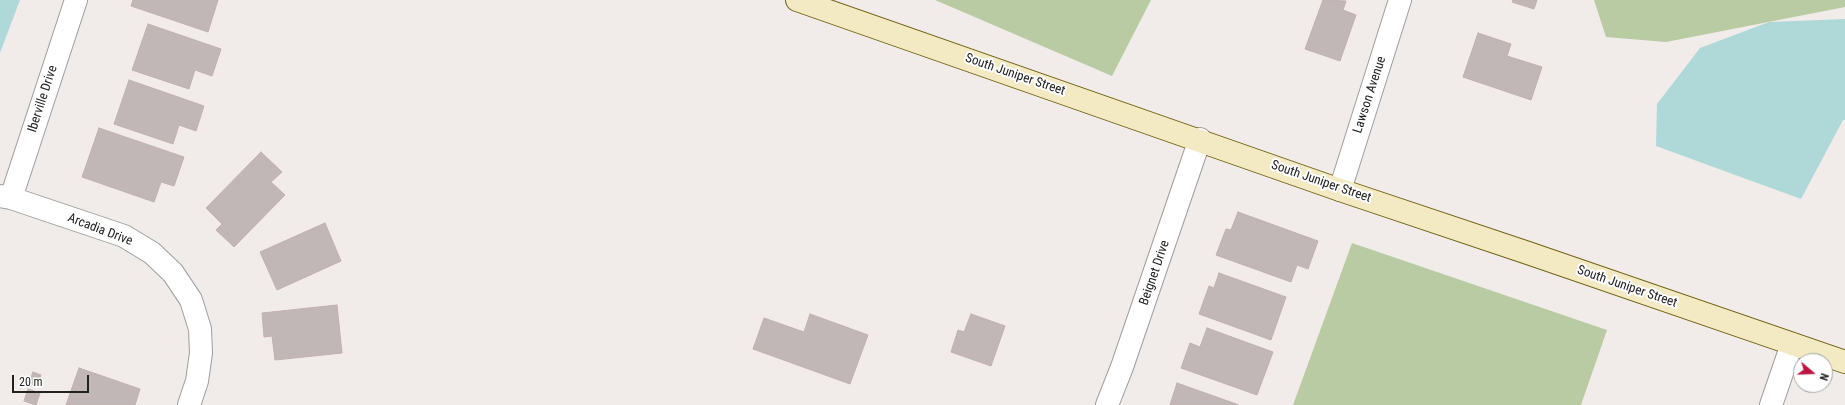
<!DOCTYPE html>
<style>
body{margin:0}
#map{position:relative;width:1845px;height:405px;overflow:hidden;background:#f1ece9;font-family:"Roboto Condensed",sans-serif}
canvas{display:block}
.north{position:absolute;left:1793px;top:353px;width:40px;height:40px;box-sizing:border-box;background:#fff;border:1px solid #a6a6a6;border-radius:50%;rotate:109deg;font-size:11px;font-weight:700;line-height:16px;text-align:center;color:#212121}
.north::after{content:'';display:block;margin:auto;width:14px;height:18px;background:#bc1640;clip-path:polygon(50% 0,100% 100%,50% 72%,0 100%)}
.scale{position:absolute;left:12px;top:375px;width:77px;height:18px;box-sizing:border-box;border:2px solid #212121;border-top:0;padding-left:5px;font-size:12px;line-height:14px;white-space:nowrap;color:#212121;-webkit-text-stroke:3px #fff;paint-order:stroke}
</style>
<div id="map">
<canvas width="1845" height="405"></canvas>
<div class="north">N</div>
<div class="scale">20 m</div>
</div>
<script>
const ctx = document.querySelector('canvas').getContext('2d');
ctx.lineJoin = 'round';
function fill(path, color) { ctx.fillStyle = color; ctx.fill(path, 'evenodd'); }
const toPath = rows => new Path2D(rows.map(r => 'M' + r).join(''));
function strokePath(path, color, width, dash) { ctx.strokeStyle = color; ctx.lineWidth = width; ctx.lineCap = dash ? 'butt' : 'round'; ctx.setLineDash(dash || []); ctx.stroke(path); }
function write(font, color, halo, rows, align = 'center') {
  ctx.font = font + ' "Roboto Condensed",sans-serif'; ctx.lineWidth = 4; ctx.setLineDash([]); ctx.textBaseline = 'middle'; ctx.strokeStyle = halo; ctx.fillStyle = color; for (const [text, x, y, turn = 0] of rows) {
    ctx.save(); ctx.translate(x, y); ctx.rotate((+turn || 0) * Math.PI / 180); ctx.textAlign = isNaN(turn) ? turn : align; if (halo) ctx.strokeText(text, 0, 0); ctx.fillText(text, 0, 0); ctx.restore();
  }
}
const forest = toPath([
 [935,0,1151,0,1112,76],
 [1594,0,1845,0,1845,7,1666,42,1606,37],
 [1352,243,1607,330,1581,405,1293,405]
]);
const water = toPath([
 [0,0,20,0,0,53],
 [1845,19,1845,120,1843,120,1801,199,1656,146,1657,104,1700,48,1769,22]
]);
const building = toPath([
 [133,0,218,0,208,32,131,6,133,0],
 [1323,0,1346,1,1343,10,1356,15,1340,61,1305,49,1323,0],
 [1513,0,1537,0,1534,9,1512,2,1513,0],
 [148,24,221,49,212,76,195,70,189,89,132,70,148,24],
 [1478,33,1511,44,1507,56,1542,67,1531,100,1463,77,1478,33],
 [129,80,204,106,196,131,179,125,173,144,114,124,129,80],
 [99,128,184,157,174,186,161,182,154,202,82,177,99,128],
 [261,152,282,172,271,182,285,195,234,247,216,230,222,224,206,208,261,152],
 [1238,212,1318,241,1308,269,1297,265,1291,282,1216,255,1226,229,1231,230,1238,212],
 [325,223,341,261,277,290,260,252,325,223],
 [1219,273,1286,297,1271,340,1199,314,1209,286,1214,288,1219,273],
 [337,305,342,353,275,360,272,336,264,337,262,313,337,305],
 [810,314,868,335,850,384,753,349,764,318,804,332,810,314],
 [971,314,1005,326,991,366,951,352,958,330,964,332,971,314],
 [1207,328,1273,352,1257,395,1181,368,1190,343,1200,347,1207,328],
 [79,368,140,389,135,405,66,405,79,368],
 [33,372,41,375,37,386,29,383,33,372],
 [1177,383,1239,405,1170,405,1177,383],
 [28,389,40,393,36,405,24,401,28,389]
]);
const street = toPath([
 [1340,190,1400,0],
 [0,196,11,198,124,236,152,253,173,273,191,300,200,329,201,353,197,381,189,405],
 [11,198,76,0],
 [1107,405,1122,367,1200,139],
 [1771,405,1792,344]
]);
const secondary = toPath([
 [797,0,1340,190,1528,253,1845,362]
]);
const streetNames = [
 ["South Juniper Street",1015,75,19],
 ["Lawson Avenue",1370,95,-72],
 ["Iberville Drive",43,99,-72],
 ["South Juniper Street",1321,182,19],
 ["Arcadia Drive",100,230,21],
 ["Beignet Drive",1155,273,-71],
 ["South Juniper Street",1627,287,19]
];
fill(forest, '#b9cba3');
fill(water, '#afd9d8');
fill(building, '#c1b7b6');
strokePath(building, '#c1b1ad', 1);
strokePath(street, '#9e9e9e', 24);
strokePath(secondary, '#6f6212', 24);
strokePath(street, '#fff', 22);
strokePath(secondary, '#f3eac4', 22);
write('13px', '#212121', '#fff', streetNames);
</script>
